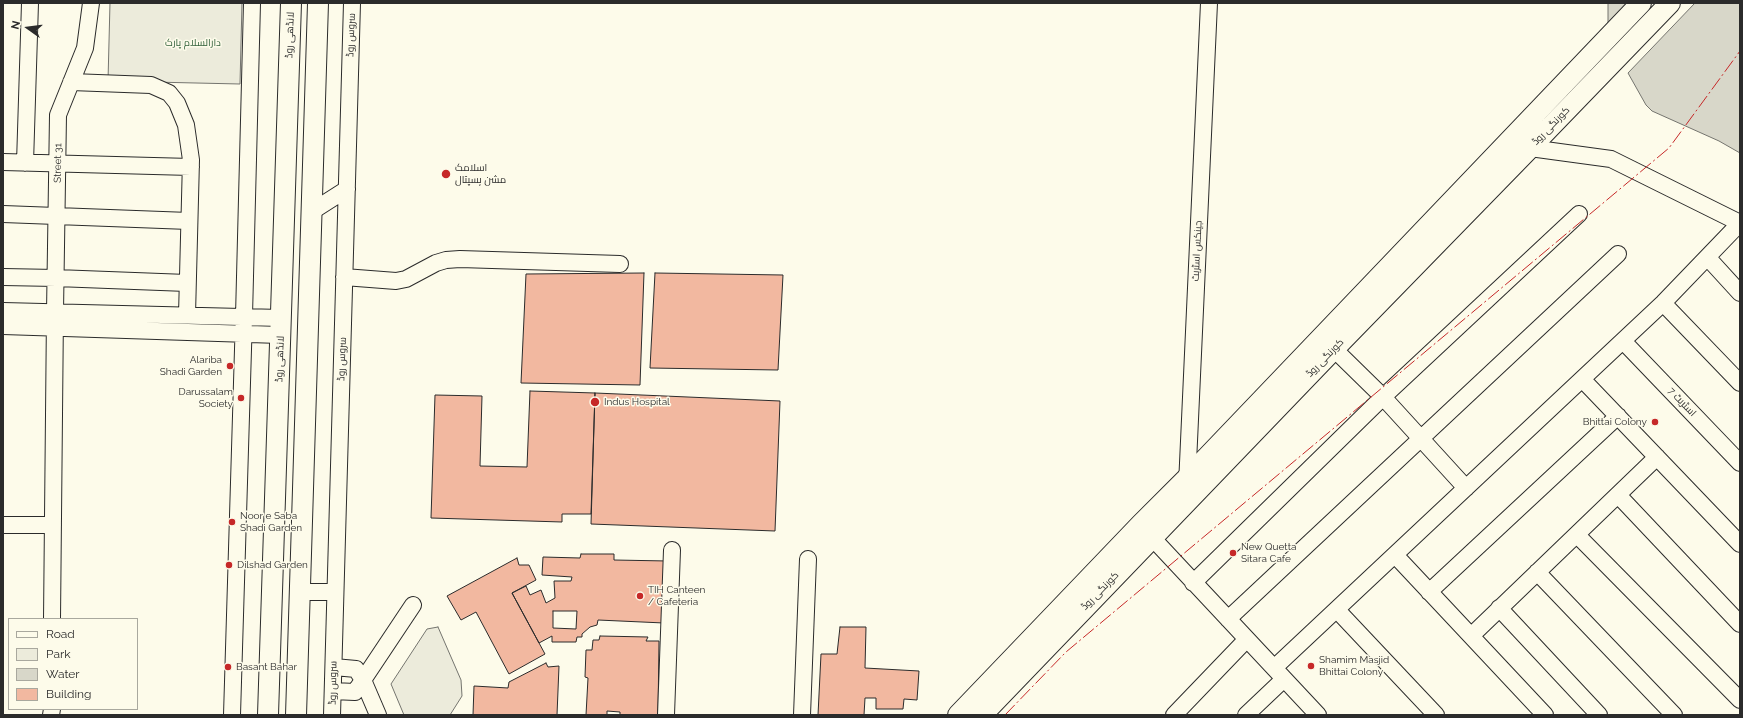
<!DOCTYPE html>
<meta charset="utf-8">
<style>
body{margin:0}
#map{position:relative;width:1743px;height:718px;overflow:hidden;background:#fdfbea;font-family:Raleway,sans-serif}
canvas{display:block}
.frame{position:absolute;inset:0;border:4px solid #2b2b2b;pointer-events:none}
.legend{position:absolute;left:8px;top:618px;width:130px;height:92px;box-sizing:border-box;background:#fdfbea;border:1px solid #a9a89e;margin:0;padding:5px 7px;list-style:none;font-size:12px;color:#2b2b2b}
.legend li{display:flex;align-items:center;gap:8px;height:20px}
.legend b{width:20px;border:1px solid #a9a89e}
.north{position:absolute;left:8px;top:8px;width:40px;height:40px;-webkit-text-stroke:3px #fdfbea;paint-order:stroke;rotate:284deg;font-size:11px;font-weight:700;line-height:16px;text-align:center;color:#2b2b2b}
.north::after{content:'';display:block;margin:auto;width:14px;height:18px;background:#2b2b2b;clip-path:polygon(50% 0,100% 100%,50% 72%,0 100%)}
</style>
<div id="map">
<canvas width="1743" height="718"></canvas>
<div class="frame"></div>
<ul class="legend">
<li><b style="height:5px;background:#fdfbea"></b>Road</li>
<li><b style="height:11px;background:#ecebdb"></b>Park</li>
<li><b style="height:11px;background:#d8d7c9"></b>Water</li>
<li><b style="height:11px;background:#f2b8a0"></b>Building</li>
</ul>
<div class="north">N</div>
</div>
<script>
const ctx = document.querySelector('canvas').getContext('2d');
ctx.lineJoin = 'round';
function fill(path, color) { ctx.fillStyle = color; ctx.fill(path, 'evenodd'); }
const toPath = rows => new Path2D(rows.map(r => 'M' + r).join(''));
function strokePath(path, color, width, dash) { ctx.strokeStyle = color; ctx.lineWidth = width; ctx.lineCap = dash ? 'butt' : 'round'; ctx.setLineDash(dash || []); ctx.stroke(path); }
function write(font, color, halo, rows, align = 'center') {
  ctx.font = font + ' Raleway,Cairo,sans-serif'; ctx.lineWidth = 3; ctx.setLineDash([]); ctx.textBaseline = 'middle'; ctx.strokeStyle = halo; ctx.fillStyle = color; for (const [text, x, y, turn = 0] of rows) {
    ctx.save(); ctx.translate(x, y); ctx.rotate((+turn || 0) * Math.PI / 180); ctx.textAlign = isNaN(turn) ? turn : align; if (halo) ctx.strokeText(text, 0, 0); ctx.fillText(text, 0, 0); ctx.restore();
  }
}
const green = toPath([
 [110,3,242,3,240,84,108,81,110,3],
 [438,627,461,680,462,696,450,715,404,715,391,684,427,629,438,627]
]);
const water = toPath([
 [1608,3,1636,3,1608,32,1608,3],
 [1695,3,1740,3,1740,153,1719,141,1652,111,1646,105,1628,73,1695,3]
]);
const building = toPath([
 [644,273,640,385,521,383,526,274,644,273],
 [655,273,783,275,778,370,650,368,655,273],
 [530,391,595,393,591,514,562,514,562,522,431,518,435,395,482,396,480,466,527,467,530,391],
 [595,393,780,401,775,531,591,524,595,393],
 [581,554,614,554,614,560,668,561,664,623,598,620,597,625,590,627,582,634,582,637,577,637,576,642,552,642,552,636,539,643,512,593,526,586,530,595,541,590,546,603,555,598,554,581,571,581,572,577,542,575,543,557,580,558,581,554],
 [553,611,577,611,576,629,553,628,553,611],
 [517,558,519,565,529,565,536,580,512,593,545,654,509,674,476,612,461,620,447,596,517,558],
 [840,627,866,627,865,668,919,671,917,700,904,699,903,709,876,709,876,698,865,698,864,715,818,715,821,654,837,654,840,627],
 [600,636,648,637,646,641,659,641,658,715,620,715,620,712,607,711,607,715,586,715,588,678,585,677,586,650,592,650,593,640,599,640,600,636],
 [546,663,548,667,559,666,557,715,473,715,474,686,508,688,509,682,546,663]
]);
const minor = toPath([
 [71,82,151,85,169,93,177,103,186,125,191,160,187,315],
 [1530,148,1611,159,1740,223],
 [3,162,191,167],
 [25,163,30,3],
 [311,212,347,189],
 [3,214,189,221],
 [1708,258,1740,293],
 [3,277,56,278,187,283],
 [344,277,396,281,406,279,436,263,446,260,460,259,620,264],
 [1663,303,1740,383],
 [3,311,281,318],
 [3,326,280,335],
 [1623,341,1740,463],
 [1334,349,1383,397,1466,488],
 [1582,379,1740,544],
 [1187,485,1209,3],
 [1618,495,1740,624],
 [3,525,53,525],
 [1144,529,1318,715],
 [1577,535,1740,700],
 [1395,555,1545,715],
 [1537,572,1674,715],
 [1193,583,1383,397,1579,214],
 [300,592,335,592],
 [1429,592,1618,416],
 [1499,608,1599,715],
 [1337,610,1436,715],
 [52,619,55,312,58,115,85,48,91,3],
 [1228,619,1618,254],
 [1471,636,1657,457],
 [334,667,356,669,363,680,413,605],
 [1274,668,1663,303,1740,223],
 [333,691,355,692,363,680,378,715],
 [51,715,52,709],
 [232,715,244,316,252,3],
 [332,715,352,3],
 [666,715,672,550],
 [802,715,808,559],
 [1174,715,1247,639],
 [1246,715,1284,679]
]);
const major = toPath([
 [268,715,291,3],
 [296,715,318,3],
 [958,715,1141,524,1186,479,1641,3],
 [982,715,1334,349,1530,148,1670,3]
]);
const power = toPath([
 [1005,715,1066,652,1669,148,1740,51]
]);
const markers = [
 [446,174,5,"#c62828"],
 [230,366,4,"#c62828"],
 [241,398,4,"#c62828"],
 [595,402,5,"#c62828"],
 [1655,422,4,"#c62828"],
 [232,522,4,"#c62828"],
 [1233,553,4,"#c62828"],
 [229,565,4,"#c62828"],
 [640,596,4,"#c62828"],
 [1311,666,4,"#c62828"],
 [228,667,4,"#c62828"]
];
const streetNames = [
 ["لانڈھی روڈ",290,35,-88],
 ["سروس روڈ",351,35,-88],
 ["کورنگی روڈ",1551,126,-46],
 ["Street 31",58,163,-89],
 ["جینکس اسٹریٹ",1197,251,-87],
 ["کورنگی روڈ",1325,358,-46],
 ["لانڈھی روڈ",280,359,-88],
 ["سروس روڈ",342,359,-88],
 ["اسٹریٹ 7",1682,402,46],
 ["کورنگی روڈ",1100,591,-46],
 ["سروس روڈ",333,683,-89]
];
const parkNames = [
 ["دارالسلام پارک",193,43]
];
const poiNames = [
 ["اسلامک",455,168],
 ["مشن ہسپتال",455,180],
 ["Alariba",222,360,"right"],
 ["Shadi Garden",222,372,"right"],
 ["Darussalam",233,392,"right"],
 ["Society",233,404,"right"],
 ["Indus Hospital",604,402],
 ["Bhittai Colony",1647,422,"right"],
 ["Noor e Saba",240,516],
 ["Shadi Garden",240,528],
 ["New Quetta",1241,547],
 ["Sitara Cafe",1241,559],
 ["Dilshad Garden",237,565],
 ["TIH Canteen",648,590],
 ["/ Cafeteria",648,602],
 ["Shamim Masjid",1319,660],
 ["Bhittai Colony",1319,672],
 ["Basant Bahar",236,667]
];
fill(green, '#ecebdb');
strokePath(green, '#74746e', 1);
fill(water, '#d8d7c9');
strokePath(water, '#74746e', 1);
fill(building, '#f2b8a0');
strokePath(building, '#2b2b2b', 1);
strokePath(minor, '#2b2b2b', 18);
strokePath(major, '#2b2b2b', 22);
strokePath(minor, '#fdfbea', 16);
strokePath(major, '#fdfbea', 20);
strokePath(power, '#c62828', 1, [14, 3, 2, 3]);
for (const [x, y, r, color] of markers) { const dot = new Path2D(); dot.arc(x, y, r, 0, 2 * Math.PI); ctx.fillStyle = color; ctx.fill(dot); strokePath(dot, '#fdfbea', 1.5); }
write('10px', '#2b2b2b', '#fdfbea', streetNames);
write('10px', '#34623c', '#fdfbea', parkNames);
write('10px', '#2b2b2b', '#fdfbea', poiNames, 'left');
</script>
